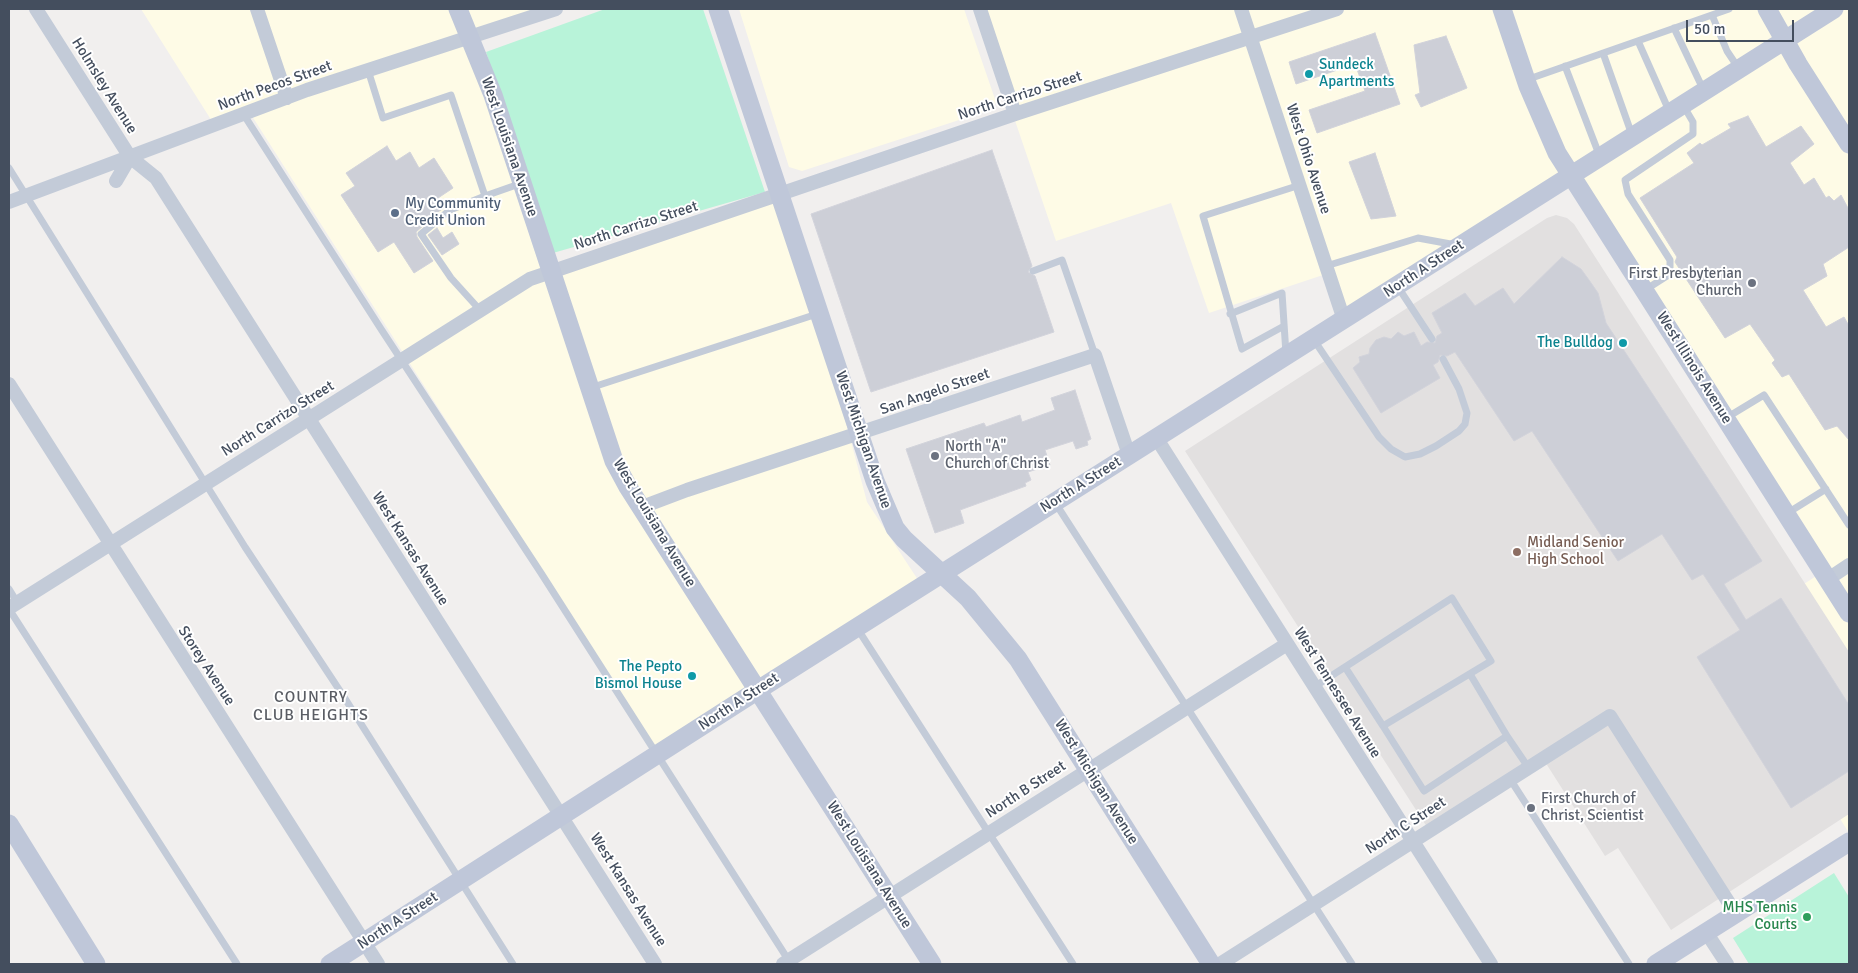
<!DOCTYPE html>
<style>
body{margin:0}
#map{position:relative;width:1858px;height:973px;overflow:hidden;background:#f1efee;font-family:Signika,sans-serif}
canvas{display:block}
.frame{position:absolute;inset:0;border:10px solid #444e5e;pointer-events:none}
.scale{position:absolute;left:1686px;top:20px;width:108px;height:22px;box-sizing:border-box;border:2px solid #444e5e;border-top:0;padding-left:6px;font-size:15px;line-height:18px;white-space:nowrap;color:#444e5e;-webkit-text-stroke:4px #fff;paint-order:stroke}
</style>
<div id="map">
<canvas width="1858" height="973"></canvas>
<div class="frame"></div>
<div class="scale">50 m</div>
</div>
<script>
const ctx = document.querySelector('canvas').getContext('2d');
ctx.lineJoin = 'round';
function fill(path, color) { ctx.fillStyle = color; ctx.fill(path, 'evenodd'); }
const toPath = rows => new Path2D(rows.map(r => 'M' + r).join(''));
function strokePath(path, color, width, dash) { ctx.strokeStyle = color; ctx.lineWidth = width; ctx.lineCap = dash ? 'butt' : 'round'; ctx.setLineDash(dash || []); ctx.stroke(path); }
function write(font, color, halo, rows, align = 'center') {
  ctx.font = font + ' Signika,sans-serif'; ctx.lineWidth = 4; ctx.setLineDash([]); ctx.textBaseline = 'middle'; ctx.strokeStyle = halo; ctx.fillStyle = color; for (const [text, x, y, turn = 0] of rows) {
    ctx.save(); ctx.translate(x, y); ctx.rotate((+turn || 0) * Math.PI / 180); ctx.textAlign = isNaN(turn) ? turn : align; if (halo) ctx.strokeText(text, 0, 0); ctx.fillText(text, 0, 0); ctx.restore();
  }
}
const commercial = toPath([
 [141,9,553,9,465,38,542,273,778,195,817,313,867,502,922,586,663,760,250,113,215,126],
 [739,9,964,9,996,102,993,109,802,171,789,167],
 [977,9,1849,9,1849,833,1725,635,1824,571,1570,177,1342,323,1326,274,1209,313,1171,203,1056,241]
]);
const education = toPath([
 [1556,215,1567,218,1574,224,1849,652,1849,814,1671,930,1618,848,1605,856,1540,754,1427,827,1185,451,1547,218]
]);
const green = toPath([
 [605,9,703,9,765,192,553,253,486,52],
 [1834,873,1849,897,1849,964,1749,964,1733,938]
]);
const building = toPath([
 [1375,33,1400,104,1317,133,1309,110,1365,91,1355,64,1296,84,1289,62,1375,33],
 [1446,36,1467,88,1421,107,1415,95,1420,93,1414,45,1446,36],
 [1748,116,1766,147,1801,126,1814,144,1790,163,1804,185,1814,178,1826,198,1829,196,1834,201,1841,195,1849,210,1849,247,1823,264,1827,276,1803,290,1826,327,1844,317,1849,326,1849,440,1837,426,1825,430,1789,374,1782,377,1772,363,1775,360,1750,324,1725,338,1675,262,1677,257,1640,198,1694,163,1687,153,1700,143,1702,145,1731,128,1728,124,1748,116],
 [387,146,396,161,410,152,419,168,434,158,453,188,438,198,444,208,430,217,431,219,416,232,417,237,433,261,414,273,394,242,378,252,341,195,355,186,346,173,387,146],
 [992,150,1032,266,1028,272,1035,276,1054,332,871,392,811,214,992,150],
 [1375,153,1396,216,1371,219,1349,162,1375,153],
 [437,228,443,238,452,232,459,244,442,255,428,235,437,228],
 [1562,257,1581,269,1589,280,1598,293,1606,323,1762,561,1724,584,1746,620,1781,598,1849,705,1849,771,1791,808,1697,657,1740,630,1703,574,1692,580,1662,534,1618,561,1532,431,1514,441,1455,352,1447,356,1440,355,1438,362,1433,365,1440,378,1381,413,1353,368,1360,362,1359,357,1369,354,1370,348,1376,340,1384,337,1391,339,1398,332,1404,336,1414,332,1421,346,1427,342,1435,343,1437,336,1442,333,1432,313,1465,293,1475,306,1503,288,1514,304,1562,257],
 [1075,390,1091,439,1087,441,1088,445,1076,449,1073,441,1045,450,1050,465,1028,472,1031,480,1025,483,1026,486,960,510,964,523,935,533,906,449,984,423,986,427,1020,415,1022,422,1055,410,1051,398,1075,390]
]);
const lane = toPath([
 [1712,15,1727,51,1739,69],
 [1674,28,1704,91],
 [1638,41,1670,113],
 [1603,53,1632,135],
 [1565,66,1600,157],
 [368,70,383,118,451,95,485,196,522,183],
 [1526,80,1729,9],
 [244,115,381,329,541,573,789,961],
 [9,168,245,547,344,697,513,964],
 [1326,266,1418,238,1456,245],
 [1033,271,1062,260,1095,355],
 [1398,287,1432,339],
 [1645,290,1670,274,1670,260,1628,194,1625,180,1693,134,1693,122,1683,105],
 [480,310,451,278,421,234,450,210,485,196],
 [1230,314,1282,293,1286,354],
 [1284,326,1242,349,1203,216,1300,185],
 [1314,340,1379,437,1391,449,1405,457,1420,454,1436,446,1459,431,1465,424,1467,413,1459,389,1443,359],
 [590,388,817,314],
 [1726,418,1764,395,1849,525],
 [1056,504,1352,964],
 [1786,514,1826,489],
 [9,589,17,602],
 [9,609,237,964],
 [857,628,1073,964],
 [1345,667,1383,726],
 [1470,674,1507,736],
 [1314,687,1452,598,1491,661,1383,726,1424,791,1507,736,1528,767],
 [1510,779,1629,964]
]);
const street = toPath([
 [36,9,130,157,116,181],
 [257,9,287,98],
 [980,9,1015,114],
 [1241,9,1344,320],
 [130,157,156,178,655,964],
 [9,202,307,90,556,9],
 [9,384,378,964],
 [1157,439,1491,964],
 [642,507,687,490,1095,355,1129,455],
 [1828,579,1849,565],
 [9,608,530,279,1015,114,1337,9],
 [1706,932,1727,964],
 [783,964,1287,644],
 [1220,964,1610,716,1736,914]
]);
const secondary = toPath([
 [458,9,493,95,614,461,628,487,932,964],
 [718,9,875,481,895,528,904,539,968,598,1018,659,1211,964],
 [1502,9,1528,86,1557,153,1849,613],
 [1767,9,1798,64,1849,144],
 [9,824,96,964],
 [330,964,758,690,1834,9],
 [1656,964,1849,842]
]);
const markers = [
 [1309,74,5,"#0f9aa8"],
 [395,213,5,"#5c6f8a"],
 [1752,283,5,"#6b7280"],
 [1623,343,5,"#0f9aa8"],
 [935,456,5,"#6b7280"],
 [1517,552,5,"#8d6e63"],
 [692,676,5,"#0f9aa8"],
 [1531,808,5,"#6b7280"],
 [1807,917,5,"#2e9e5b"]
];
const cultureNames = [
 ["Sundeck",1319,65,"left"],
 ["Apartments",1319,82,"left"],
 ["The Bulldog",1613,343],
 ["The Pepto",682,667],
 ["Bismol House",682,684]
];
const streetNames = [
 ["Holmsley Avenue",104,86,58],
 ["North Pecos Street",275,86,-20],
 ["North Carrizo Street",1020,96,-18],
 ["West Louisiana Avenue",509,147,71],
 ["West Ohio Avenue",1308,159,72],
 ["North Carrizo Street",636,226,-18],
 ["North A Street",1424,269,-33],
 ["West Illinois Avenue",1694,368,58],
 ["San Angelo Street",935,392,-19],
 ["North Carrizo Street",278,419,-32],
 ["West Michigan Avenue",863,440,71],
 ["North A Street",1081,485,-32],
 ["West Louisiana Avenue",654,523,59],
 ["West Kansas Avenue",410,549,58],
 ["Storey Avenue",206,666,57],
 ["West Tennessee Avenue",1337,693,58],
 ["North A Street",739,702,-33],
 ["West Michigan Avenue",1096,782,58],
 ["North B Street",1026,790,-33],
 ["North C Street",1406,826,-33],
 ["West Louisiana Avenue",869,865,58],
 ["West Kansas Avenue",628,890,58],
 ["North A Street",398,921,-33]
];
const serviceNames = [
 ["My Community",405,204],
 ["Credit Union",405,221]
];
const worshipNames = [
 ["First Presbyterian",1742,274,"right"],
 ["Church",1742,291,"right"],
 ["North \"A\"",945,447],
 ["Church of Christ",945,464],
 ["First Church of",1541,799],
 ["Christ, Scientist",1541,816]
];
const educationNames = [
 ["Midland Senior",1527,543],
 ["High School",1527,560]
];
const leisureNames = [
 ["MHS Tennis",1797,908],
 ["Courts",1797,925]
];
const neighbourhoodNames = [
 ["COUNTRY",311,698],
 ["CLUB HEIGHTS",311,716]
];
fill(commercial, '#fefbe6');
fill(education, '#e2e0e0');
fill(green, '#b8f3d9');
fill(building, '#cdcfd7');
strokePath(building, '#d2d3db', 1);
strokePath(lane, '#c3cbd8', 7);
strokePath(street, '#c3cbd8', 14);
strokePath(secondary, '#bfc7d9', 19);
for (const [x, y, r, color] of markers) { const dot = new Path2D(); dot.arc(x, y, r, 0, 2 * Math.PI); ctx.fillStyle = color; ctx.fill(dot); strokePath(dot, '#fff', 2); }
write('15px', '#0d838f', '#fff', cultureNames, 'right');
write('15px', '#444e5e', '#fff', streetNames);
write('15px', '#4e5e75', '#fff', serviceNames, 'left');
write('15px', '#5b616d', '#fff', worshipNames, 'left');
write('15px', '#785e54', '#fff', educationNames, 'left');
write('15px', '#27864d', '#fff', leisureNames, 'right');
ctx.letterSpacing = '1px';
write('16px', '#5a5d64', '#fff', neighbourhoodNames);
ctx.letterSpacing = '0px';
</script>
